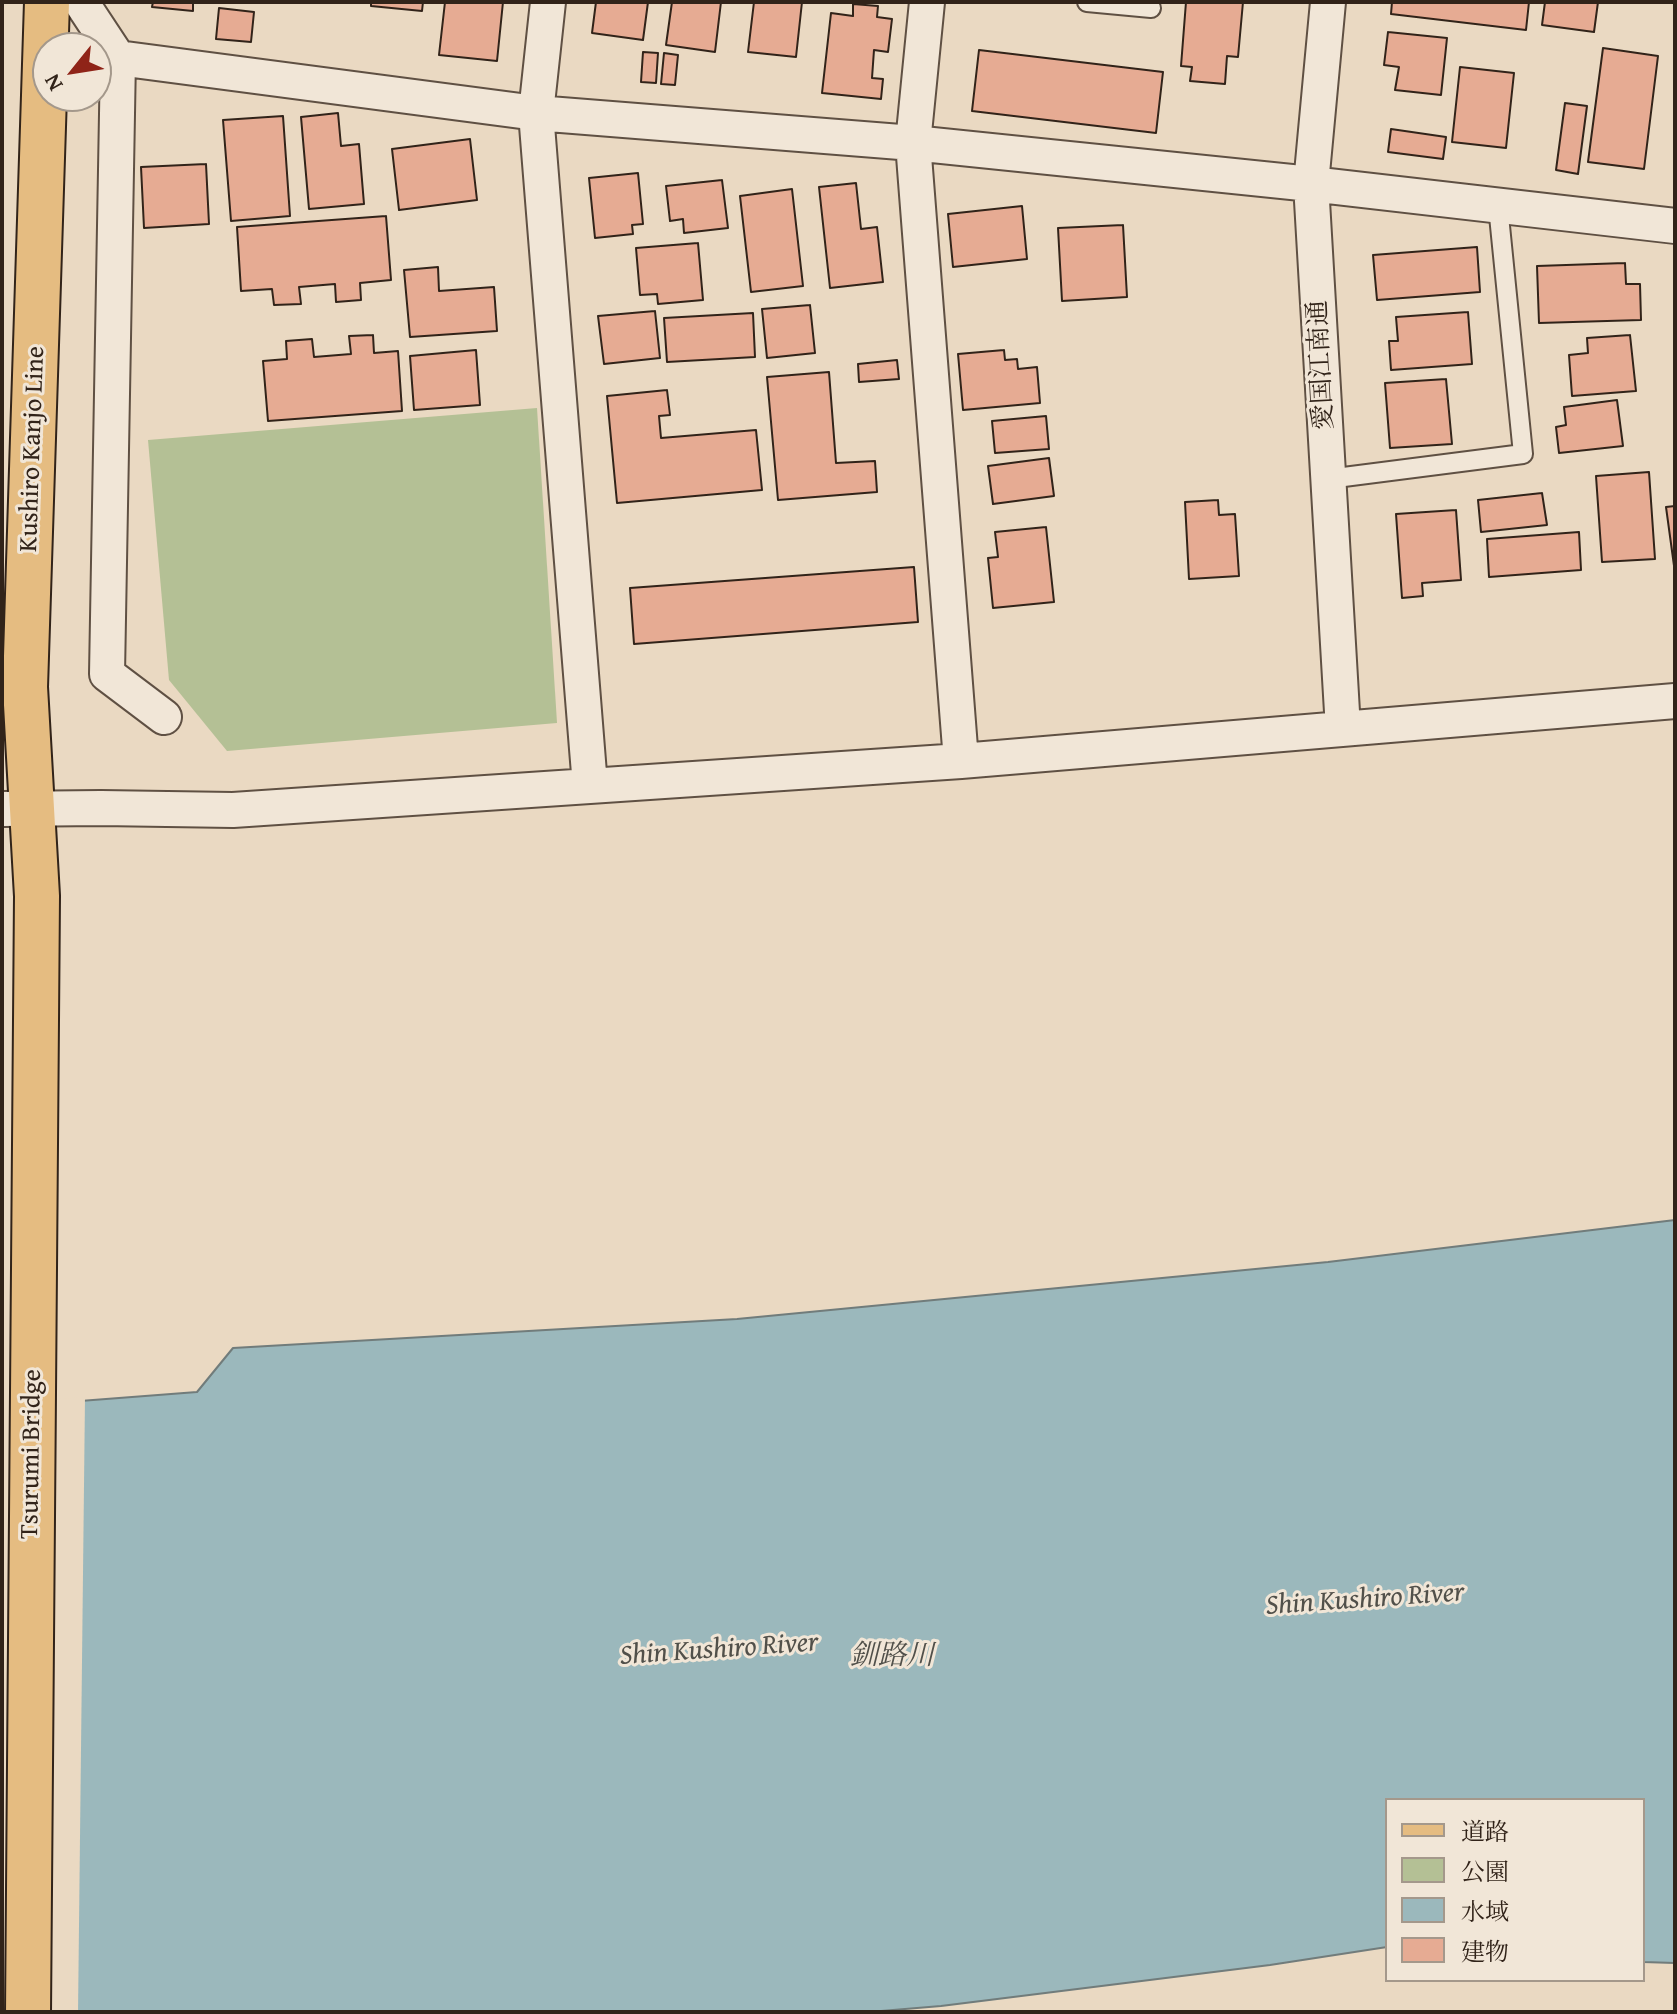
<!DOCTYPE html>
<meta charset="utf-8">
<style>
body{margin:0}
#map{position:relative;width:1677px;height:2014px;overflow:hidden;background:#ead9c2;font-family:"Gentium Book Plus","Noto Serif JP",serif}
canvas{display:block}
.frame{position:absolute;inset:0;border:4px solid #312319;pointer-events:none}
.legend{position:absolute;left:1385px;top:1798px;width:260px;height:184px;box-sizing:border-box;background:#f1e6d7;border:2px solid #a4988b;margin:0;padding:10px 14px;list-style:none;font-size:24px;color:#312319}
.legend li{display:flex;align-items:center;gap:16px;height:40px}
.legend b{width:40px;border:2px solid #a4988b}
.north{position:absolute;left:32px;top:32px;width:80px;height:80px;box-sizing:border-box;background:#f1e6d7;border:2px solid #a4988b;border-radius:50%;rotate:240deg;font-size:22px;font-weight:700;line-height:32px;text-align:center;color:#312319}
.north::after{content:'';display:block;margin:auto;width:28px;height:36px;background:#8f2418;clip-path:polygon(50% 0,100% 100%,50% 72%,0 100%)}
</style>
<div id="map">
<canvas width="1677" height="2014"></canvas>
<div class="frame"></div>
<ul class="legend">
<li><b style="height:10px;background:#e5bc81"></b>道路</li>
<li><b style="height:22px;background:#b4c095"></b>公園</li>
<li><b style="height:22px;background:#9bb8bc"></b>水域</li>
<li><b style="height:22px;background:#e6ab93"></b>建物</li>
</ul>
<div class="north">N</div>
</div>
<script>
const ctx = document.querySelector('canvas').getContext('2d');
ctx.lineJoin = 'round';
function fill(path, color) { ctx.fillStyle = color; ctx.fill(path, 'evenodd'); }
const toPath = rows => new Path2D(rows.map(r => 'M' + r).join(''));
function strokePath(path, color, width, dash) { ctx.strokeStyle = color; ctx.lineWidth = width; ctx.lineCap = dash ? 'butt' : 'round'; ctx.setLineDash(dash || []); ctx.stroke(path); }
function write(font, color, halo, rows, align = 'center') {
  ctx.font = font + ' "Gentium Book Plus","Noto Serif JP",serif'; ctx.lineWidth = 6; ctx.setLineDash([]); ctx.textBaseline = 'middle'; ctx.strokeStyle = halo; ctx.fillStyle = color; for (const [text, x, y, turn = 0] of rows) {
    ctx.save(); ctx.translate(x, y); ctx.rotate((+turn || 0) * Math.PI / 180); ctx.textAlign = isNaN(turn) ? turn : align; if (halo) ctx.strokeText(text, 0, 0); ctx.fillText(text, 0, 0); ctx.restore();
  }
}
const green = toPath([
 [537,408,557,723,227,751,169,680,148,440]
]);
const water = toPath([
 [1675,1220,1675,1963,1643,1962,1643,1800,1387,1800,1387,1947,1270,1965,941,2006,869,2012,2,2012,2,1407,197,1392,233,1348,737,1319,1328,1262,1675,1220]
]);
const pier = toPath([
 [85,1397,78,2012,2,2012,2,1403]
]);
const building = toPath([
 [153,2,193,2,193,11,152,7,153,2],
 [371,2,423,2,422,11,371,6,371,2],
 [445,2,503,2,497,61,439,55,445,2],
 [596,2,648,2,643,40,592,33,596,2],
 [672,2,721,2,715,52,666,45,672,2],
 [754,2,802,2,796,57,748,52,754,2],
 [1186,2,1243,2,1238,57,1227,56,1225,84,1190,81,1192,67,1181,66,1186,2],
 [1392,2,1529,2,1526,30,1391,14,1392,2],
 [1545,2,1598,2,1594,32,1542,25,1545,2],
 [853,4,878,6,877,17,892,19,888,52,874,50,872,78,883,79,881,99,822,93,831,13,853,16,853,4],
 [219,8,254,12,251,42,216,39,219,8],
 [1388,32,1447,38,1441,95,1395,90,1399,67,1384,65,1388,32],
 [1603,48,1658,56,1644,169,1588,162,1603,48],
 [979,50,1163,72,1156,133,972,111,979,50],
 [643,52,658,53,656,83,641,82,643,52],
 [664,53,678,55,675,85,661,84,664,53],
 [1460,67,1514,73,1506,148,1452,142,1460,67],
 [1565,103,1587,106,1578,174,1556,170,1565,103],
 [338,113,341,146,359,144,364,204,309,209,301,117,338,113],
 [283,116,290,216,231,221,223,120,283,116],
 [1391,129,1446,137,1443,159,1388,152,1391,129],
 [470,139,477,200,399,210,392,149,470,139],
 [206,164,209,224,144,228,141,167,206,164],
 [638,173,643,224,632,225,633,234,595,238,589,178,638,173],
 [722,180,728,228,684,233,683,219,670,221,666,186,722,180],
 [856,183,861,229,877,227,883,282,830,288,819,187,856,183],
 [792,189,803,286,751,292,740,196,792,189],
 [1022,206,1027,259,953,267,948,214,1022,206],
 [386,216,391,280,360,283,361,300,336,302,335,284,299,287,301,304,274,305,272,289,241,291,237,227,386,216],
 [1123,225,1127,297,1062,301,1058,228,1123,225],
 [698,243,703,300,658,304,657,294,640,295,636,248,698,243],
 [1477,247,1480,292,1377,300,1373,255,1477,247],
 [1625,263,1626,284,1640,284,1641,320,1539,323,1537,266,1625,263],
 [438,267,439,291,494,287,497,331,410,337,404,270,438,267],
 [810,305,815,353,767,358,762,309,810,305],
 [655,311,660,358,604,364,598,316,655,311],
 [1468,312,1472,364,1391,370,1389,341,1398,341,1396,317,1468,312],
 [753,313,755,357,667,362,664,318,753,313],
 [373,335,374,353,398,351,402,411,268,421,263,361,287,359,286,341,312,339,314,357,351,354,349,336,373,335],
 [1630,335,1636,391,1572,396,1569,355,1588,353,1587,338,1630,335],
 [476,350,480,405,414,410,410,356,476,350],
 [1004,350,1005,360,1017,359,1018,369,1037,367,1040,403,963,410,958,354,1004,350],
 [897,360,899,379,859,382,858,364,897,360],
 [829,372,836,463,875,461,877,492,778,500,767,377,829,372],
 [1446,379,1452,444,1390,448,1385,383,1446,379],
 [667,390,670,415,659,416,661,438,756,430,762,490,617,503,607,396,667,390],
 [1617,400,1623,446,1559,453,1556,427,1566,425,1564,407,1617,400],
 [1046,416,1049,449,995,453,992,421,1046,416],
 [1049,458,1054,496,993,504,988,466,1049,458],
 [1649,472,1655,559,1602,562,1596,476,1649,472],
 [1542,493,1547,525,1481,532,1478,500,1542,493],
 [1218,500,1219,515,1235,514,1239,576,1189,579,1185,502,1218,500],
 [1675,506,1675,573,1666,507,1675,506],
 [1456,510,1461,580,1422,583,1423,596,1402,598,1396,514,1456,510],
 [1046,527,1054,602,993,608,988,558,998,557,995,532,1046,527],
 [1579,532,1581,570,1489,577,1487,539,1579,532],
 [914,567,918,622,634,644,630,588,914,567]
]);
const service = toPath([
 [1087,2,1151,8],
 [1328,479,1523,454,1498,206]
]);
const minor = toPath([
 [81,2,118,58,107,674,164,717],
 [548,2,536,113,590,786],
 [927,2,913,143,961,761],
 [1328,2,1311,184,1343,729],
 [118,58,536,113,913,143,1311,184,1675,226],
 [2,809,101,808,233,810,961,761,1675,701]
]);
const primary = toPath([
 [28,2012,37,896,25,687,47,2]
]);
const streetNames = [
 ["愛国江南通",1322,365,-93],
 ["Kushiro Kanjo Line",33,449,-88],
 ["Tsurumi Bridge",32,1454,-89]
];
const waterNames = [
 ["Shin Kushiro River",1365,1600,-4],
 ["Shin Kushiro River",719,1650,-4],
 ["釧路川",892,1657]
];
fill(green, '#b4c095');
fill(water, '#9bb8bc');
strokePath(water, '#717c7b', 2);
fill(pier, '#ead9c2');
fill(building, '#e6ab93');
strokePath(building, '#312319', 2);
strokePath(service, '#5f5043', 22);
strokePath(minor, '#5f5043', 38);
strokePath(primary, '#312319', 48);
strokePath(service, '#f1e6d7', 18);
strokePath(minor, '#f1e6d7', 34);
strokePath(primary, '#e5bc81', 44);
write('26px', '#312319', '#f1e6d7', streetNames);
write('italic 28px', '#51504a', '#f1e6d7', waterNames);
</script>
